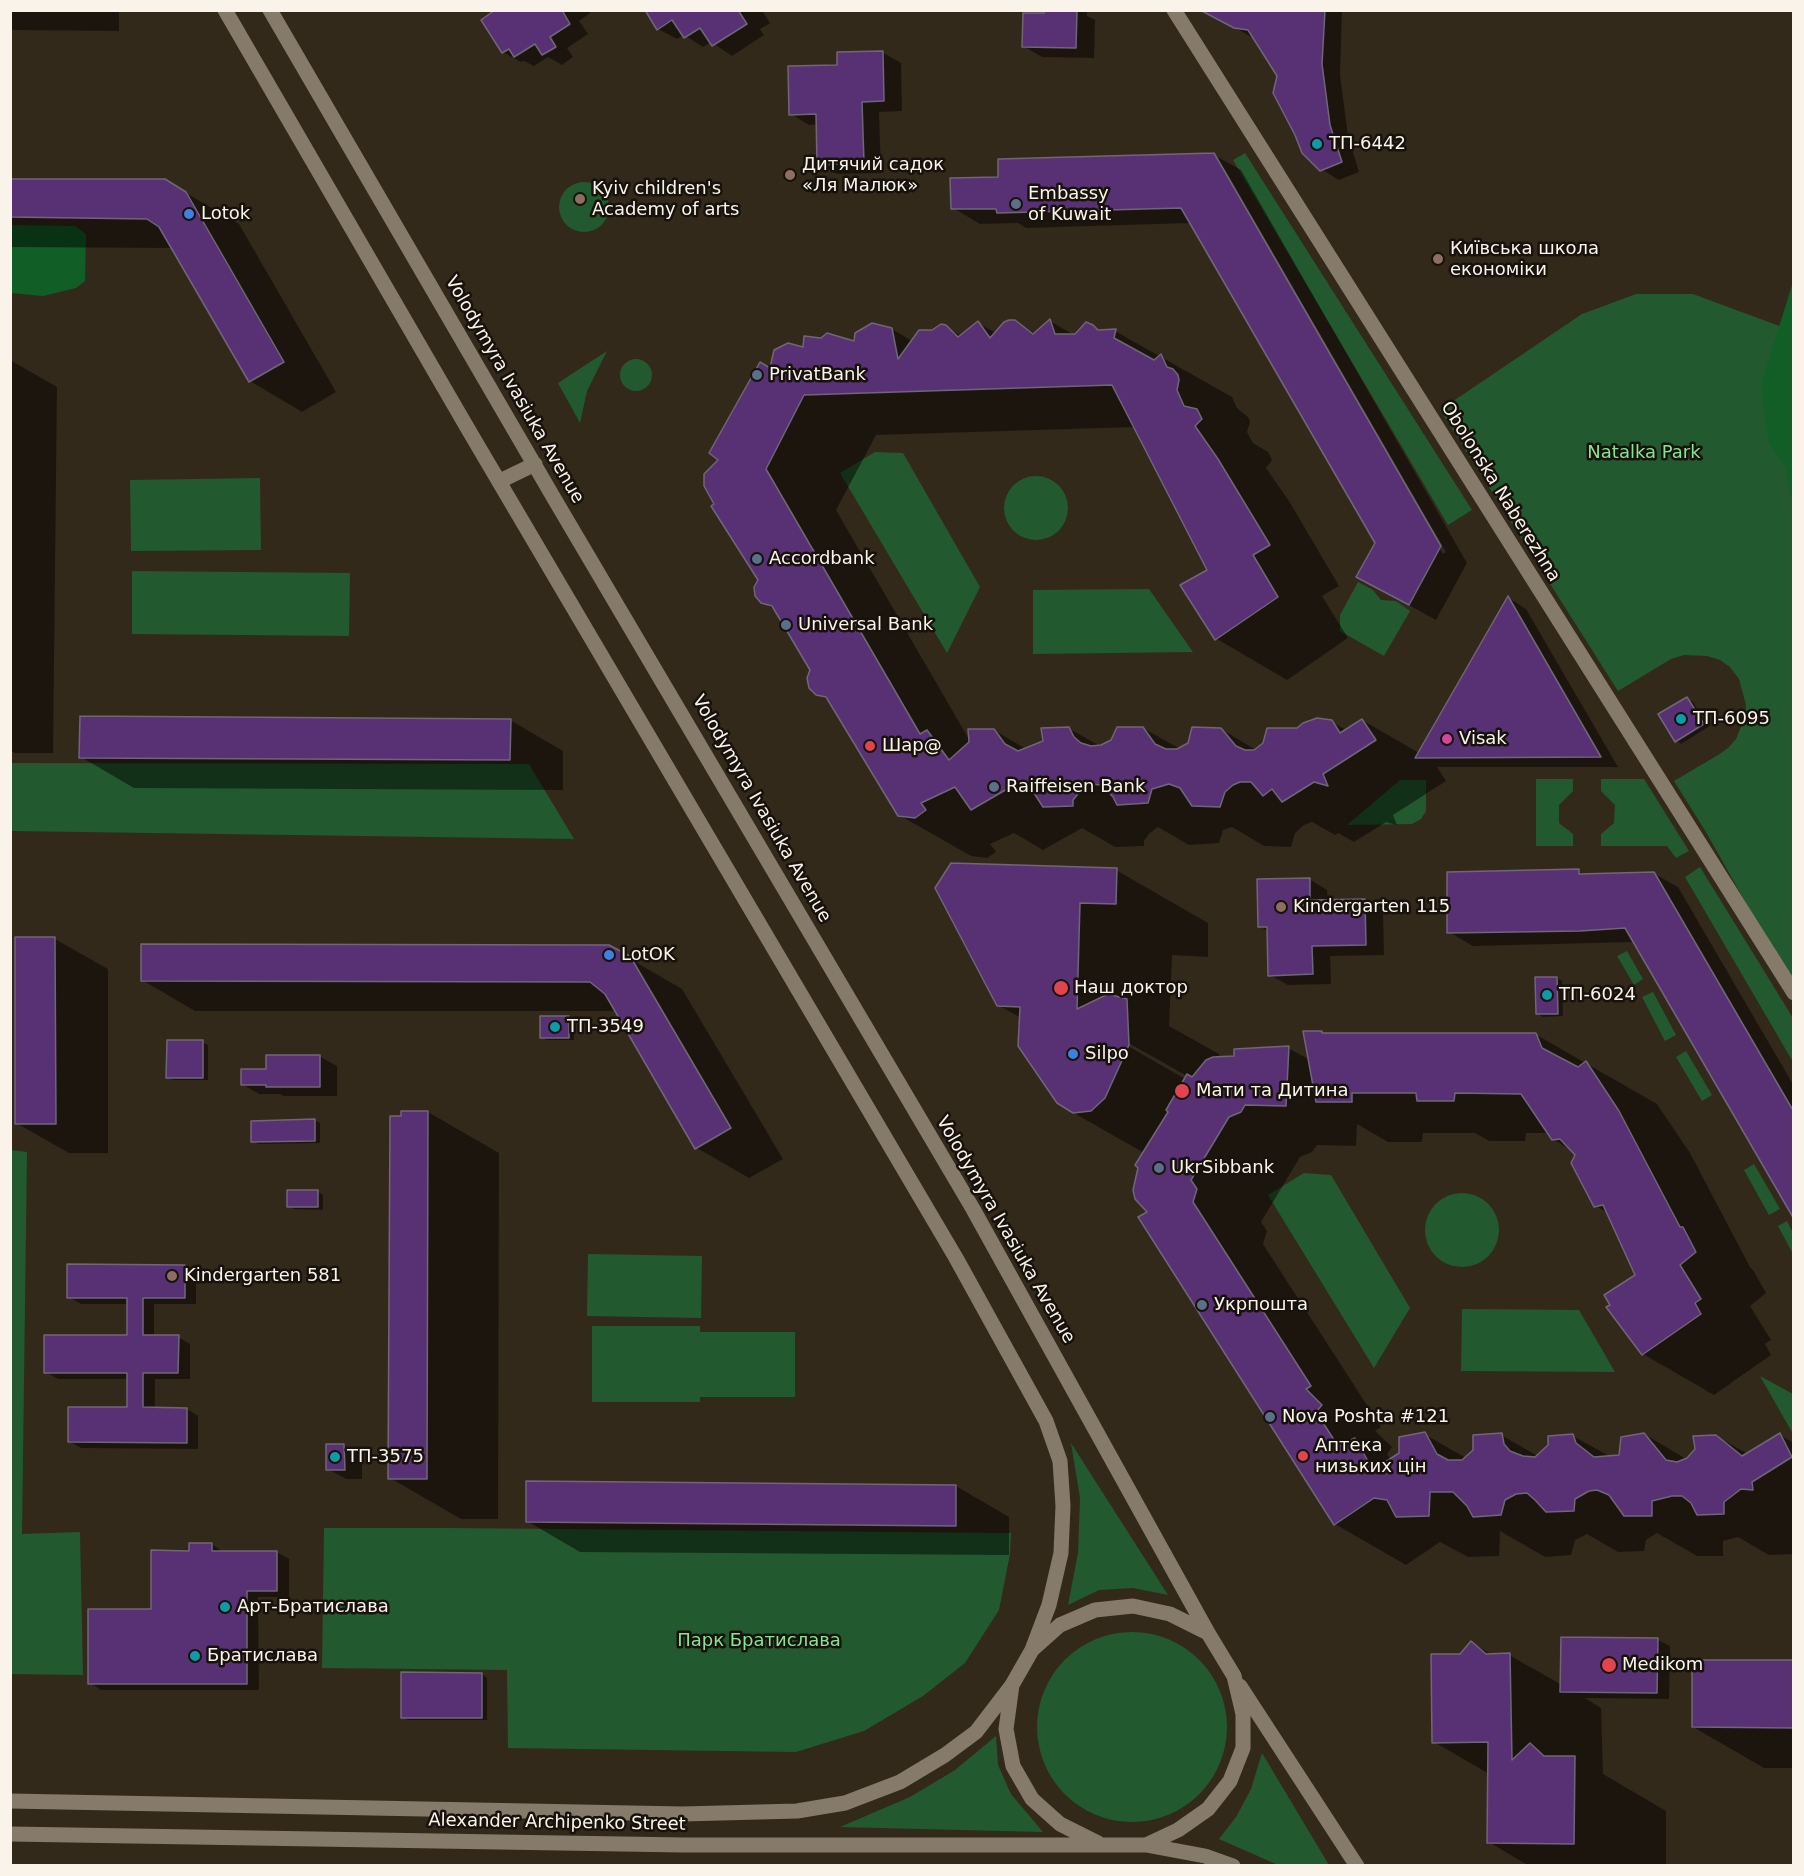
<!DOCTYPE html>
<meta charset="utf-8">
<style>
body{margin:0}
#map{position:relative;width:1804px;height:1876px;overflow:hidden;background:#33291b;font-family:"DejaVu Sans",sans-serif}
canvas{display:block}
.frame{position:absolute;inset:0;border:12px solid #f9f3ea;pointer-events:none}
</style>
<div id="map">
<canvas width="1804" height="1876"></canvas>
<div class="frame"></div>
</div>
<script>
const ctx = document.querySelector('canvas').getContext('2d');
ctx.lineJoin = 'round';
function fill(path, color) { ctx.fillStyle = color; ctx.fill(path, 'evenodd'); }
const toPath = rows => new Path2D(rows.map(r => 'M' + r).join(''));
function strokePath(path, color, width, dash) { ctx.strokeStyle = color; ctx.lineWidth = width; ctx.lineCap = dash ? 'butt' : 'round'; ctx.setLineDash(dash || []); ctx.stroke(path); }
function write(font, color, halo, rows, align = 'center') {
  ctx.font = font + ' "DejaVu Sans",sans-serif'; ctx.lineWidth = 5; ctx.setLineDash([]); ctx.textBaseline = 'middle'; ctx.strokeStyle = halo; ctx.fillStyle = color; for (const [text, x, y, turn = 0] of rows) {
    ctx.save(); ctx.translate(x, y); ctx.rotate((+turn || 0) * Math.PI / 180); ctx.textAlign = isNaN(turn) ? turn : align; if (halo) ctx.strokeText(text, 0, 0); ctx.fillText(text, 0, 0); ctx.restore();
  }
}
const green = toPath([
 [1245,153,1472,510,1448,525,1233,160],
 '559 207a25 25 0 1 1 50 0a25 25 0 1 1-50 0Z',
 [1636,294,1693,294,1793,331,1793,987,1706,832,1674,781,1718,755,1728,748,1736,739,1745,717,1746,705,1739,679,1730,667,1720,660,1707,656,1684,655,1671,659,1618,691,1440,410,1582,314],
 [607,351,587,391,580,423,558,383],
 '620 375a16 16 0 1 1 32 0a16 16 0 1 1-32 0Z',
 [875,452,903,453,980,587,947,653,840,473],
 '1004 508a32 32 0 1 1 64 0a32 32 0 1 1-64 0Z',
 [260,478,261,550,131,551,130,480],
 [132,571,350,573,349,636,132,634],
 [1358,582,1373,590,1381,600,1396,601,1410,611,1384,656,1340,631,1340,615],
 [1149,589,1193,652,1033,654,1033,590],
 [11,763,529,764,574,839,11,831],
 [1536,779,1573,779,1573,791,1559,805,1559,823,1573,834,1573,846,1536,846],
 [1601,779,1644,779,1689,851,1676,858,1667,846,1601,846,1601,834,1614,823,1615,805,1601,791],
 [1400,780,1426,780,1426,811,1421,819,1412,824,1347,825],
 [1700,867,1793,1018,1793,1062,1685,877],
 [1627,951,1643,979,1634,985,1617,956],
 [1653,992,1676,1035,1665,1041,1642,997],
 [1686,1051,1712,1095,1702,1101,1676,1057],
 [11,1150,27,1152,22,1534,80,1532,83,1675,11,1674],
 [1754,1164,1780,1209,1769,1215,1744,1170],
 [1304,1173,1331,1175,1410,1308,1374,1368,1268,1195],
 '1425 1230a37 37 0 1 1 74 0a37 37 0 1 1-74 0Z',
 [1787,1221,1793,1233,1793,1254,1778,1226],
 [588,1254,702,1256,701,1318,587,1316],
 [1462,1309,1579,1310,1615,1372,1461,1371],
 [592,1326,700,1326,700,1332,795,1332,795,1397,700,1397,700,1402,592,1402],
 [1760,1376,1793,1394,1793,1434],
 [1071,1443,1168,1595,1133,1588,1099,1590,1068,1605,1078,1553,1080,1498],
 [324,1528,447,1528,1011,1533,1010,1554,999,1610,965,1663,923,1696,864,1731,796,1752,508,1748,507,1670,322,1668],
 '1037 1727a95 95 0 1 1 190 0a95 95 0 1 1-190 0Z',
 [996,1736,998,1765,1011,1794,1043,1832,840,1827,910,1797,955,1770],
 [1262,1753,1329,1865,1278,1865,1219,1839,1236,1817,1251,1789]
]);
const forest = toPath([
 [11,225,75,226,86,234,85,281,76,288,43,296,11,293],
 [1793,282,1794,282,1793,501,1789,489,1786,468,1769,443,1761,385]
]);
const shadow = toPath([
 [10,10,119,10,119,31,10,30],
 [498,10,594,10,579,21,588,34,567,48,573,57,562,65,548,57,534,66,524,61,521,62,503,52],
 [647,10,762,10,770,23,760,29,764,35,732,56,711,42,703,47,684,35,677,39,658,29],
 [1046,10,1087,10,1087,16,1095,20,1094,58,1042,57,1023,46,1046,15],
 [1223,10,1342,10,1340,75,1348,136,1359,172,1339,180,1321,169,1279,76,1253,38,1227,23],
 [882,52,901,63,902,111,879,112,881,173,837,174,819,164,818,124,809,125,791,114,839,67],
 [1214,155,1241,170,1467,563,1436,620,1385,592,1376,543,1192,223,1026,228,1018,223,980,224,953,208,1000,178],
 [1221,168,1224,168,1446,552,1443,554],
 [10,180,164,180,239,224,336,392,302,412,250,381,172,248,10,247],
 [1050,321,1074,335,1093,326,1101,331,1115,331,1232,397,1237,408,1248,417,1250,422,1247,432,1253,443,1268,452,1272,460,1266,468,1289,501,1339,586,1322,596,1348,638,1287,680,1217,639,1209,571,1135,427,876,435,836,510,970,741,994,730,1026,749,1045,742,1068,728,1100,746,1143,728,1180,749,1221,729,1256,750,1297,730,1332,722,1346,730,1362,720,1419,753,1509,598,1526,609,1618,767,1437,767,1446,781,1393,815,1397,825,1386,822,1354,842,1338,833,1335,835,1312,822,1304,825,1295,833,1291,847,1264,846,1232,827,1223,830,1219,843,1189,845,1158,827,1149,834,1144,841,1144,846,1115,847,1082,828,1043,850,1014,833,990,844,996,852,987,858,971,856,899,815,830,701,817,694,812,670,777,611,762,602,759,580,716,504,721,460,771,370,805,349,856,343,892,329,912,341,946,327,962,336,978,323,996,333,1015,322,1035,333],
 [10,360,57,387,53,753,15,753,10,750],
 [1687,699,1693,702,1708,727,1681,744,1676,740],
 [510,720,563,751,563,790,134,788,81,757],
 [1116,870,1208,923,1208,957,1172,955,1169,1026,1219,1054,1219,1059,1288,1048,1310,1060,1325,1035,1535,1034,1657,1104,1690,1153,1750,1267,1753,1270,1766,1293,1750,1306,1771,1340,1765,1344,1771,1355,1714,1395,1643,1354,1637,1276,1609,1214,1596,1206,1577,1155,1574,1152,1553,1139,1549,1133,1526,1133,1525,1141,1489,1141,1475,1133,1423,1133,1422,1142,1388,1142,1357,1124,1356,1146,1317,1145,1312,1152,1300,1157,1261,1222,1267,1231,1263,1244,1381,1427,1375,1431,1392,1447,1387,1454,1391,1460,1424,1434,1466,1458,1501,1435,1538,1456,1573,1436,1611,1457,1620,1457,1644,1434,1688,1460,1716,1436,1748,1454,1780,1435,1794,1443,1794,1554,1769,1555,1738,1537,1723,1541,1723,1556,1697,1556,1657,1533,1646,1540,1644,1551,1618,1552,1587,1534,1575,1540,1571,1555,1545,1557,1500,1531,1499,1556,1468,1557,1440,1542,1406,1565,1335,1524,1149,1212,1144,1153,1065,1108,1021,1018,998,1005,937,888],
 [1123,1040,1187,1076,1187,1080,1121,1042],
 [1578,871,1585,875,1653,873,1678,887,1794,1086,1794,1216,1635,942,1473,946,1449,932],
 [1309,879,1327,890,1328,902,1365,901,1383,911,1384,955,1330,956,1331,984,1288,985,1270,975,1269,932,1259,926],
 [55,939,108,969,108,1153,69,1153,16,1123],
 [608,946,682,989,783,1159,749,1178,697,1148,616,1011,195,1011,142,980],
 [1557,978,1562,981,1563,1016,1543,1017,1537,1013],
 [569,1017,574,1020,574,1040,547,1040,541,1037],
 [203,1042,208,1045,208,1080,173,1080,168,1077],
 [319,1056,337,1066,337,1096,284,1096,280,1094,259,1094,242,1084,267,1070],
 [428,1112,499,1153,498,1519,461,1519,390,1478],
 [314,1120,320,1123,320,1143,258,1144,252,1141],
 [317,1191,323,1195,323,1210,294,1209,288,1206],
 [184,1266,196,1273,196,1304,154,1304,154,1337,178,1337,190,1344,190,1379,155,1379,155,1409,187,1409,198,1416,198,1449,81,1448,69,1441,128,1409,129,1379,58,1379,46,1372,128,1337,128,1304,81,1304,69,1297],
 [344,1445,362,1456,362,1479,346,1479,328,1469],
 [528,1483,956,1486,1009,1517,1009,1555,580,1552,527,1521],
 [212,1544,223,1552,277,1552,289,1559,289,1597,258,1597,259,1690,101,1690,90,1683,152,1611,191,1552],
 [1658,1640,1670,1646,1669,1699,1585,1698,1601,1708,1603,1774,1666,1811,1666,1866,1529,1866,1489,1842,1489,1774,1434,1742,1460,1656,1472,1643,1494,1656,1509,1655,1562,1685],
 [1794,1662,1794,1768,1764,1768,1693,1727],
 [482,1674,487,1678,487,1720,408,1720,402,1717]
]);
const building = toPath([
 [495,10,562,10,570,24,550,37,556,47,542,55,535,44,514,57,509,49,502,53,481,20,495,10],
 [645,10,738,10,747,24,712,46,700,28,684,38,672,20,657,30,645,10],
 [1044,10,1077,10,1076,48,1022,47,1023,13,1044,13,1044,10],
 [1200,10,1325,10,1322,64,1330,125,1342,162,1320,171,1302,153,1295,135,1273,93,1277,76,1248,30,1234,28,1200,10],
 [883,51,884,101,862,102,864,163,817,165,816,114,789,115,788,66,837,65,837,52,883,51],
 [1214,153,1441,546,1409,605,1356,577,1375,543,1181,208,997,213,996,209,951,209,950,178,998,177,998,159,1214,153],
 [10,179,165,179,186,192,284,362,249,382,159,227,147,219,10,217,10,179],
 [1050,319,1055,334,1075,334,1086,322,1093,325,1098,330,1116,329,1114,338,1154,360,1161,354,1167,367,1173,369,1178,375,1179,380,1177,390,1184,406,1197,409,1202,419,1195,426,1218,459,1270,545,1253,555,1278,597,1215,640,1180,585,1207,570,1112,385,804,395,766,469,920,734,927,730,949,760,969,742,968,729,994,729,1005,744,1018,751,1043,741,1041,728,1069,727,1074,737,1081,743,1091,746,1101,745,1111,740,1117,727,1143,727,1155,744,1166,749,1177,749,1188,743,1192,727,1221,728,1236,746,1245,750,1254,750,1263,743,1267,728,1297,728,1303,723,1317,718,1332,720,1340,733,1362,719,1376,740,1323,774,1328,786,1314,782,1282,802,1272,789,1263,796,1251,782,1240,782,1233,785,1225,792,1220,807,1192,806,1180,788,1169,784,1152,789,1148,803,1117,805,1113,797,1102,785,1090,784,1078,794,1073,800,1073,806,1043,807,1032,790,1024,785,1014,785,971,810,955,787,921,803,926,810,915,818,898,816,826,697,816,695,809,688,807,678,810,670,772,606,761,603,755,596,754,587,758,580,711,506,714,504,704,486,704,474,718,460,709,453,760,362,770,368,774,350,788,343,803,347,804,336,821,338,827,333,854,341,855,333,872,323,892,328,898,359,919,330,932,330,941,324,946,325,958,337,978,321,990,338,1004,322,1009,320,1015,320,1033,334,1050,319],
 [1508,596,1601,757,1415,758,1508,596],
 [1687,697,1704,724,1675,742,1658,714,1687,697],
 [80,716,511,719,510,760,79,758,80,716],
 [951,863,1117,868,1116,904,1080,903,1077,1009,1108,994,1127,999,1129,1045,1105,1098,1091,1111,1073,1113,1057,1103,1018,1046,1020,1007,997,1006,935,888,951,863],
 [1579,869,1579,874,1654,872,1794,1112,1794,1219,1625,928,1580,931,1447,933,1447,872,1579,869],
 [1310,878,1310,900,1365,899,1366,945,1312,946,1313,974,1268,976,1267,927,1258,927,1257,879,1310,878],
 [15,937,55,937,56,1124,15,1124,15,937],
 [141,944,609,945,630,956,731,1128,695,1149,605,994,590,982,141,981,141,944],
 [1535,977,1557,977,1558,1014,1536,1014,1535,977],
 [540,1016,569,1016,569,1038,540,1038,540,1016],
 [1303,1031,1322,1031,1322,1033,1536,1033,1542,1048,1578,1067,1586,1061,1619,1111,1680,1227,1683,1227,1696,1252,1680,1265,1701,1299,1695,1303,1701,1314,1642,1355,1606,1307,1610,1305,1604,1295,1635,1275,1603,1205,1594,1207,1571,1163,1575,1155,1560,1139,1552,1140,1521,1094,1455,1093,1454,1101,1417,1101,1416,1093,1352,1093,1352,1102,1316,1102,1303,1031],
 [167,1040,203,1040,203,1078,166,1078,167,1040],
 [1289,1046,1286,1106,1245,1105,1241,1112,1229,1117,1191,1180,1197,1189,1193,1202,1311,1386,1306,1389,1322,1405,1316,1412,1338,1446,1355,1438,1373,1470,1399,1453,1399,1437,1425,1432,1437,1454,1448,1460,1462,1460,1473,1450,1473,1435,1502,1433,1504,1444,1510,1451,1523,1456,1535,1457,1548,1445,1548,1436,1573,1434,1576,1443,1594,1457,1619,1455,1621,1437,1644,1433,1666,1460,1677,1462,1687,1458,1695,1449,1693,1436,1716,1435,1742,1456,1780,1433,1792,1457,1752,1482,1753,1490,1741,1489,1724,1502,1724,1514,1697,1515,1691,1503,1682,1496,1672,1496,1652,1501,1652,1516,1624,1516,1609,1495,1597,1490,1589,1491,1575,1499,1574,1511,1546,1512,1535,1500,1527,1493,1516,1494,1505,1500,1501,1515,1473,1517,1467,1506,1453,1492,1430,1492,1429,1516,1396,1517,1387,1500,1374,1498,1334,1525,1138,1217,1147,1212,1135,1199,1133,1190,1138,1168,1135,1165,1168,1112,1166,1110,1187,1074,1192,1077,1206,1060,1213,1057,1234,1056,1234,1049,1289,1046],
 [266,1055,320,1055,320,1087,266,1087,266,1085,241,1085,241,1069,266,1069,266,1055],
 [401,1111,428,1111,427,1479,388,1479,390,1116,401,1116,401,1111],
 [315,1119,315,1141,251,1142,251,1121,315,1119],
 [287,1190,318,1190,318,1207,287,1207,287,1190],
 [67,1264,185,1265,185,1298,143,1298,143,1335,179,1335,178,1373,143,1373,143,1407,187,1408,187,1443,68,1442,68,1407,127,1407,127,1373,44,1373,44,1335,127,1335,127,1298,67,1298,67,1264],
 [326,1444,344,1444,345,1470,326,1470,326,1444],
 [526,1481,956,1485,956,1526,526,1522,526,1481],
 [189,1543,212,1543,212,1551,277,1551,277,1591,247,1591,247,1684,88,1684,88,1609,151,1609,151,1550,189,1551,189,1543],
 [1561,1637,1658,1638,1657,1693,1560,1692,1561,1637],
 [1471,1641,1486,1654,1510,1653,1512,1760,1530,1743,1544,1756,1575,1756,1574,1844,1487,1843,1488,1742,1432,1743,1431,1654,1460,1654,1471,1641],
 [1692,1660,1794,1660,1794,1728,1692,1727,1692,1660],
 [401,1672,482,1673,482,1718,401,1718,401,1672]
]);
const pedestrian = toPath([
 [1174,10,1794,993]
]);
const secondary = toPath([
 [225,10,468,429,956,1258,1046,1421,1060,1461,1063,1506,1061,1553,1049,1605,1032,1650],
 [500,481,535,464],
 [1240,1686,1357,1866],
 [10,1801,683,1814,797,1811,845,1803,900,1782,945,1755,976,1732,1012,1685],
 [10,1834,683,1845,1146,1845,1178,1830,1208,1809,1230,1781,1243,1748,1243,1714,1234,1676,1208,1633,973,1209,555,500,270,10],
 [1098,1843,1060,1824,1032,1799,1013,1766,1006,1729,1012,1685,1032,1650,1060,1625,1095,1610,1133,1606,1170,1614,1208,1633],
 [1146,1845,1205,1856,1233,1866]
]);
const markers = [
 [1317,144,6,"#0f9aa8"],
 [790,175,6,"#8d6e63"],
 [580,199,6,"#8d6e63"],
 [1016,204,6,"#5c6f8a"],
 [189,214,6,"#3f7fe0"],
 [1438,259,6,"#8d6e63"],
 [757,375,6,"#5c6f8a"],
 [757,559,6,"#5c6f8a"],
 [786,625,6,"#5c6f8a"],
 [1681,719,6,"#0f9aa8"],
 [1447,739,6,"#d1479c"],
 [870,746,6,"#e0444e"],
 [994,787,6,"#5c6f8a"],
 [1281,907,6,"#8d6e63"],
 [609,955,6,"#3f7fe0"],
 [1061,988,8,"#e0444e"],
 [1547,995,6,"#0f9aa8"],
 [555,1027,6,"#0f9aa8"],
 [1073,1054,6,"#3f7fe0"],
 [1182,1091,8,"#e0444e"],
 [1159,1168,6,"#5c6f8a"],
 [172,1276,6,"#8d6e63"],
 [1202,1305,6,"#5c6f8a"],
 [1270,1417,6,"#5c6f8a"],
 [1303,1456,6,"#e0444e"],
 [335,1457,6,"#0f9aa8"],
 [225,1607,6,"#0f9aa8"],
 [195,1656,6,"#0f9aa8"],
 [1609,1665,8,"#e0444e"]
];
const poiNames = [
 ["ТП-6442",1329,144],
 ["Дитячий садок",802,165],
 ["«Ля Малюк»",802,186],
 ["Kyiv children's",592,189],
 ["Academy of arts",592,210],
 ["Embassy",1028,194],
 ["of Kuwait",1028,215],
 ["Lotok",201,214],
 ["Київська школа",1450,249],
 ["економіки",1450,270],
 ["PrivatBank",769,375],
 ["Accordbank",769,559],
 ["Universal Bank",798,625],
 ["ТП-6095",1693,719],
 ["Visak",1459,739],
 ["Шар@",882,746],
 ["Raiffeisen Bank",1006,787],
 ["Kindergarten 115",1293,907],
 ["LotOK",621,955],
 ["Наш доктор",1074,988],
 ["ТП-6024",1559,995],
 ["ТП-3549",567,1027],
 ["Silpo",1085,1054],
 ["Мати та Дитина",1196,1091],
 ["UkrSibbank",1171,1168],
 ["Kindergarten 581",184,1276],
 ["Укрпошта",1214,1305],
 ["Nova Poshta #121",1282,1417],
 ["Аптека",1315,1446],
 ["низьких цін",1315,1467],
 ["ТП-3575",347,1457],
 ["Арт-Братислава",237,1607],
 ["Братислава",207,1656],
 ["Medikom",1622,1665]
];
const streetNames = [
 ["Volodymyra Ivasiuka Avenue",514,390,60],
 ["Obolonska Naberezhna",1500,492,58],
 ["Volodymyra Ivasiuka Avenue",761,809,60],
 ["Volodymyra Ivasiuka Avenue",1005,1230,60],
 ["Alexander Archipenko Street",557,1823,1]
];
const parkNames = [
 ["Natalka Park",1644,453],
 ["Парк Братислава",759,1641]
];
fill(green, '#23592e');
fill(forest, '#115f26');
fill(shadow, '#0007');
fill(building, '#583174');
strokePath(building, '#6f6677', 1.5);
strokePath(pedestrian, '#867b6b', 15);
strokePath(secondary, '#867b6b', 15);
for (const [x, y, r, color] of markers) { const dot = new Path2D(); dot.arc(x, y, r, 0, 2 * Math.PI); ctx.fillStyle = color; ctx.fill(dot); strokePath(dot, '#17120c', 2); }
write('18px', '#f9f3ea', '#17120c', poiNames, 'left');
write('18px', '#f9f3ea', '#17120c', streetNames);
write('18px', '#85e594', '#17120c', parkNames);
</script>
